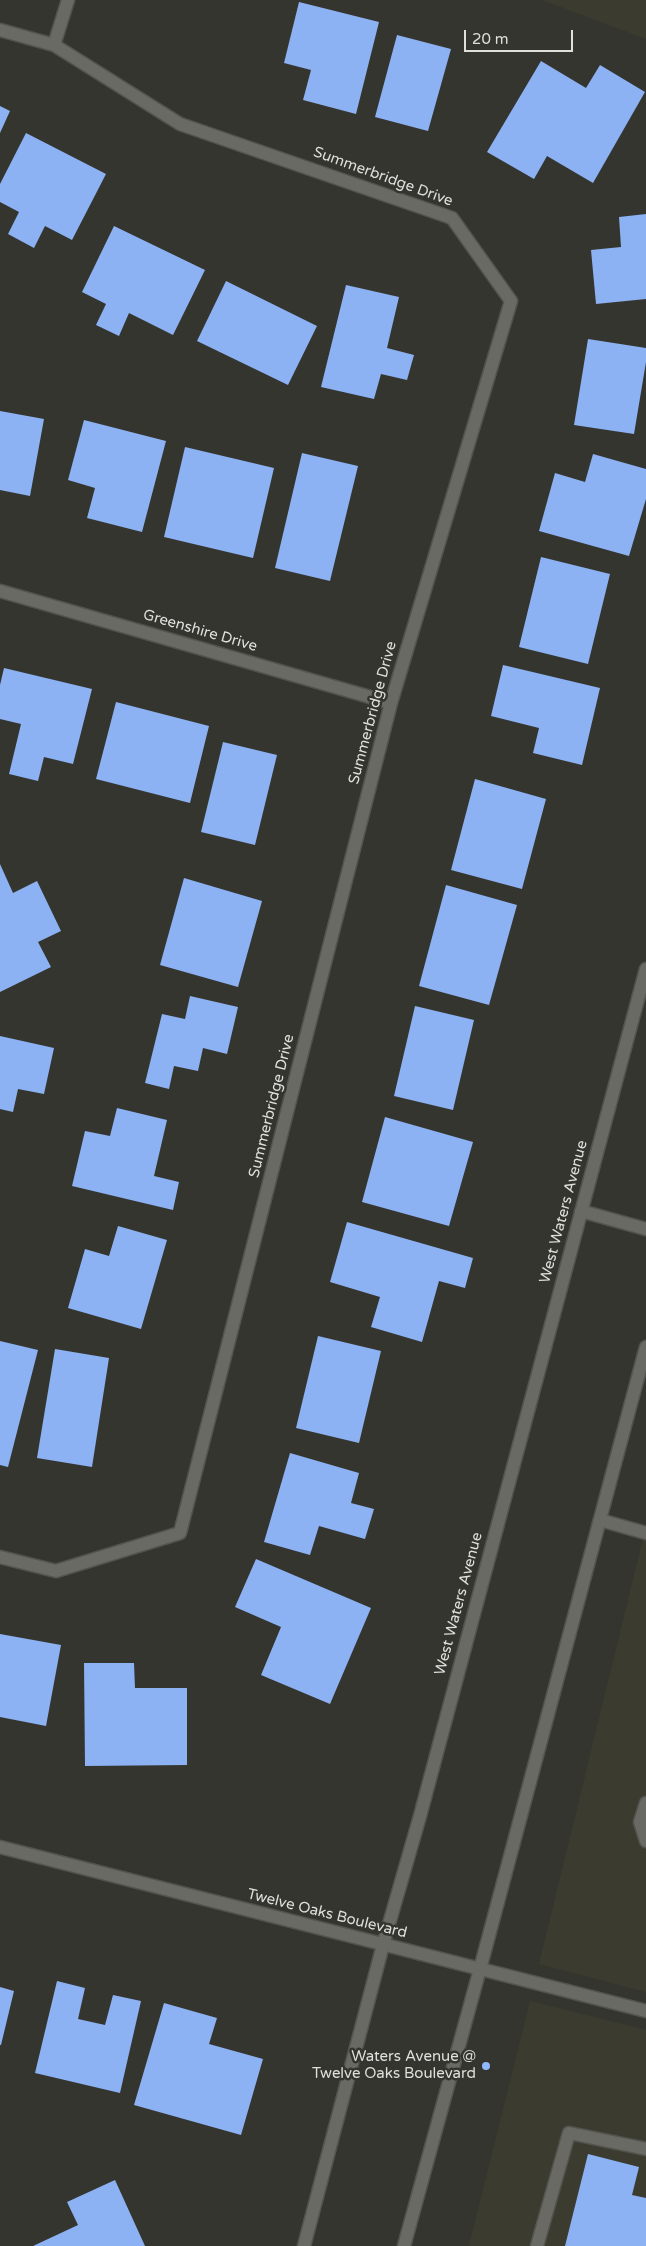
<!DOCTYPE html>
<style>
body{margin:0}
#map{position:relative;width:646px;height:2246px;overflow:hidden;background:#353530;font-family:"Varela Round",sans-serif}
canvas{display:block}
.scale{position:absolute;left:464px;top:30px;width:109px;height:22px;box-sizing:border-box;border:2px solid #dfdfdc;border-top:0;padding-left:6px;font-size:15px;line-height:18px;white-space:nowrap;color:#dfdfdc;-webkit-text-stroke:4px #353530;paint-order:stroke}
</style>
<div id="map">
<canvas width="646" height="2246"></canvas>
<div class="scale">20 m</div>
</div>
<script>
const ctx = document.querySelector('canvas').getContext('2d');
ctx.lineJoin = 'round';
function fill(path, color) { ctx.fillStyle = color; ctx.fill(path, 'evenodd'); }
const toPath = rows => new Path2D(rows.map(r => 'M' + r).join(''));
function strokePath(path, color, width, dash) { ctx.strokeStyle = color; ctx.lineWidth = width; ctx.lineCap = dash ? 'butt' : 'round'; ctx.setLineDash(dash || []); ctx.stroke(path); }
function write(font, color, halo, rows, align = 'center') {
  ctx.font = font + ' "Varela Round",sans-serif'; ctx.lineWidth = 5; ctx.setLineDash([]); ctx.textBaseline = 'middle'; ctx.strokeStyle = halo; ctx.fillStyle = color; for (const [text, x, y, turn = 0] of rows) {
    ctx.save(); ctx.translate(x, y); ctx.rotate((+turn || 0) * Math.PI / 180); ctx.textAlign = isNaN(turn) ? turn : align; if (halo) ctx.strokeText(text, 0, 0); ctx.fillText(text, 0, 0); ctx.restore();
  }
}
const built = toPath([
 [542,0,646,0,646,39],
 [646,1526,646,1992,539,1964],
 [530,2001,646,2030,646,2246,469,2246]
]);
const building = toPath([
 [299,2,379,22,356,114,303,100,311,70,284,63],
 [397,35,451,49,428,131,375,117],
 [541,61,586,88,600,65,645,92,593,183,547,156,534,179,487,152],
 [0,106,10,111,0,133],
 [26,133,106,174,72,240,45,226,34,248,8,234,19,212,0,202,0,184],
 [646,214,646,299,596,304,591,250,621,247,619,217],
 [114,226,205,270,173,335,129,313,119,336,96,325,106,304,82,292],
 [226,281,317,326,288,385,197,341],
 [346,285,399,297,387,348,414,355,407,380,381,374,374,399,321,387],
 [588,339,646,348,646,362,634,434,574,425],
 [0,411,44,419,30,496,0,490],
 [84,420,166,441,142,532,87,518,95,488,68,480],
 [185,447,274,468,253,558,164,537],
 [302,453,358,466,330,581,275,568],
 [593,454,646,469,646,499,629,556,539,531,555,473,585,482],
 [541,557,610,574,588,664,519,647],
 [503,665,600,688,582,765,533,753,539,728,491,716],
 [4,668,92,689,73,764,44,757,38,781,9,774,21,724,0,719,0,685],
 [116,702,209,726,190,803,96,779],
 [223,742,277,755,255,845,201,832],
 [475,779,546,799,522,889,451,870],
 [0,864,13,893,37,881,61,931,38,942,51,967,0,992],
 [184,878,262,901,238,987,160,965],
 [446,885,517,905,489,1005,419,986],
 [190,996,238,1007,227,1054,203,1048,198,1071,174,1066,169,1089,145,1083,162,1014,185,1019],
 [415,1006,474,1020,453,1110,394,1096],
 [0,1036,54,1048,44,1094,18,1089,13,1112,0,1109],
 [117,1108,167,1120,154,1176,179,1182,173,1210,72,1186,85,1131,110,1136],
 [385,1117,473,1142,449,1226,362,1202],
 [347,1222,473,1258,465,1288,439,1281,422,1342,371,1327,380,1297,330,1282],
 [118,1226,167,1240,141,1329,68,1308,85,1249,109,1256],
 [318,1336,381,1351,359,1443,296,1428],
 [0,1341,38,1350,8,1467,0,1465],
 [55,1349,109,1358,92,1467,37,1458],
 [290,1453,359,1473,351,1503,374,1509,365,1539,319,1526,310,1555,264,1542],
 [256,1559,371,1608,330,1704,261,1675,281,1627,235,1607],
 [0,1634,61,1645,46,1726,0,1717],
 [84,1663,134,1663,135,1688,187,1688,187,1765,85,1766],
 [57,1981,85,1988,78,2019,105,2025,113,1995,141,2001,120,2093,35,2073],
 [0,1987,14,1991,1,2045,0,2045],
 [164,2003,217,2018,209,2044,263,2059,241,2135,134,2105],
 [588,2154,639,2167,632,2195,646,2198,646,2246,565,2246],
 [115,2180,145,2246,33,2246,78,2225,67,2202]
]);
const lane = toPath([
 [600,1520,646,1533],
 [646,1803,640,1822,646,1841],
 [537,2246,569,2133,646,2149]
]);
const street = toPath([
 [0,30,54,45,180,124,452,218,511,301,391,703,180,1533,56,1571,0,1557],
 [54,45,68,0],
 [0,591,391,703],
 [0,1847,646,2011]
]);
const secondary = toPath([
 [581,1211,646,1229],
 [304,2246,383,1945,420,1816,646,969],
 [404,2246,480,1969,646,1347]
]);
const markers = [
 [486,2066,5,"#90b8fd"]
];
const streetNames = [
 ["Summerbridge Drive",383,177,20],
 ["Greenshire Drive",200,631,16],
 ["Summerbridge Drive",373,713,-75],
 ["Summerbridge Drive",272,1106,-76],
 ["West Waters Avenue",564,1212,-75],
 ["West Waters Avenue",459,1604,-75],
 ["Twelve Oaks Boulevard",327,1914,14]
];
const poiNames = [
 ["Waters Avenue @",476,2057],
 ["Twelve Oaks Boulevard",476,2074]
];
fill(built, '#3b3b2f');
fill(building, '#8cb2f3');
strokePath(lane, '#53534f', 15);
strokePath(street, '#53534f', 15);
strokePath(secondary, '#53534f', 15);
strokePath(lane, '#6a6a64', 12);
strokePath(street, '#6a6a64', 12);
strokePath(secondary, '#6a6a64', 12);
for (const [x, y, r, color] of markers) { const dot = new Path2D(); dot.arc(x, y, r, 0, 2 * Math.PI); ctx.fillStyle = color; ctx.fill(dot); strokePath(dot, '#353530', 2); }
write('15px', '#dfdfdc', '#353530', streetNames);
write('15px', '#dfdfdc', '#353530', poiNames, 'right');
</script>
